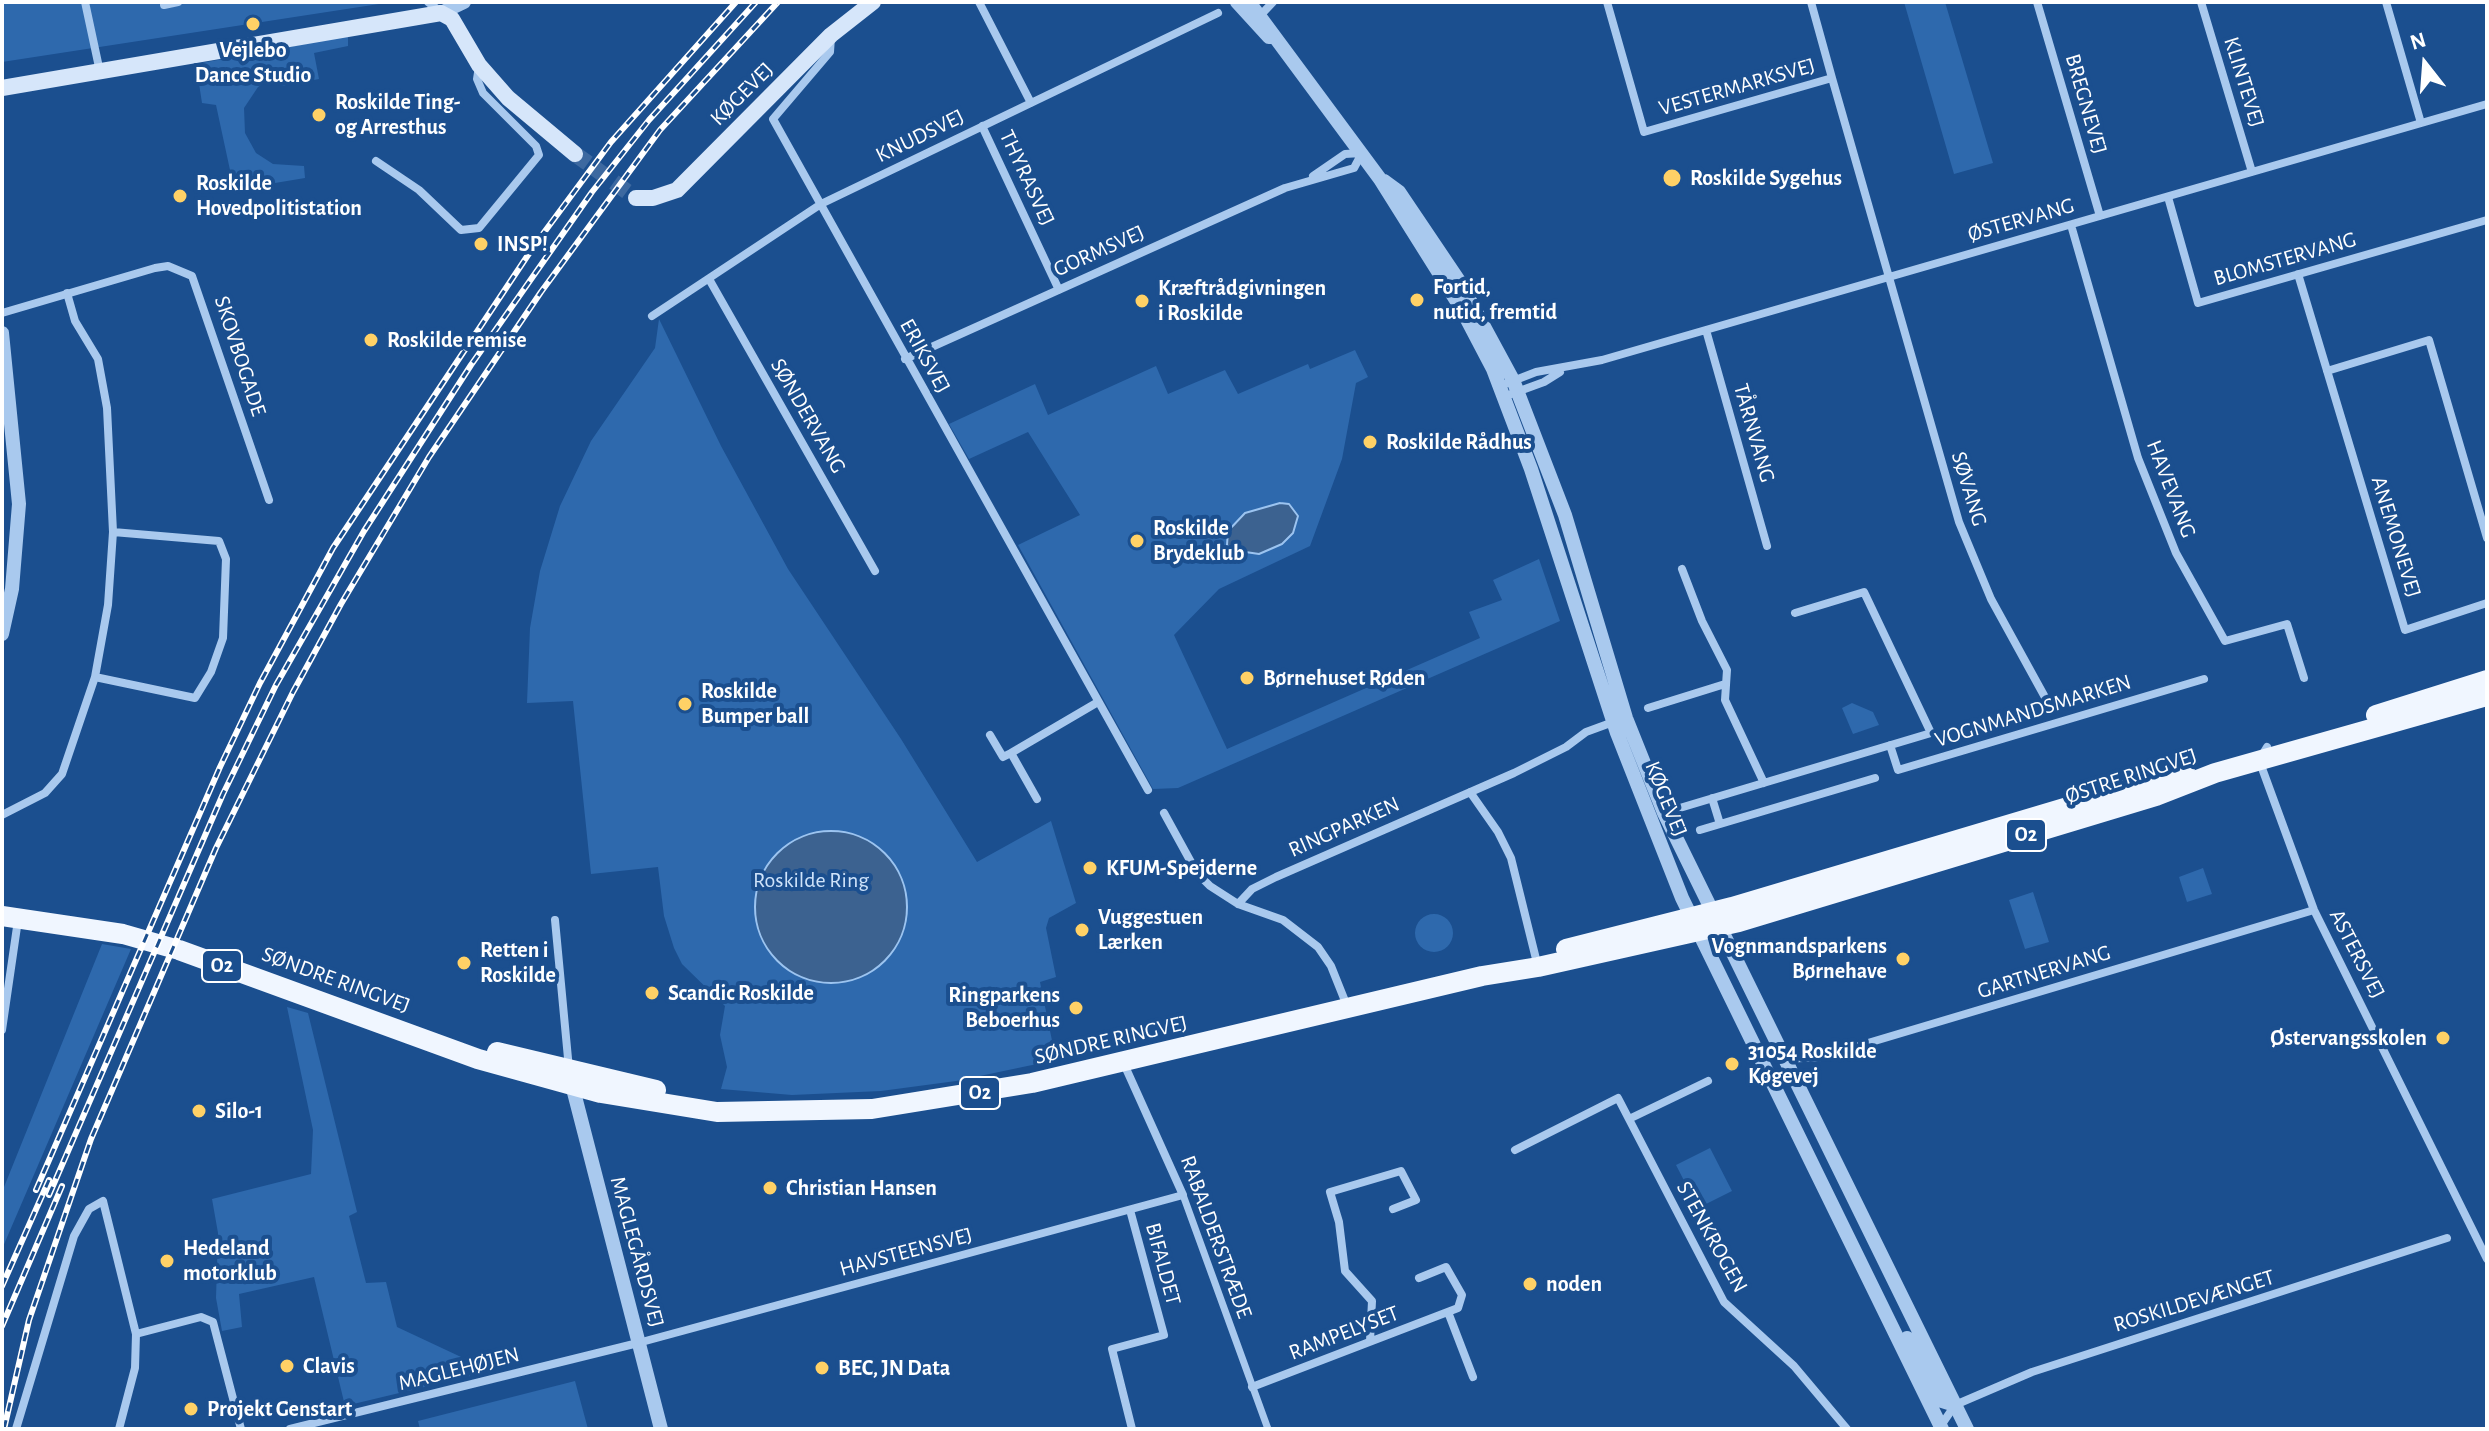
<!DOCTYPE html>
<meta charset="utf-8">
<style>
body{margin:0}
#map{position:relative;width:2489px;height:1431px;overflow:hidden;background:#1b4f8f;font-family:"Alegreya Sans",sans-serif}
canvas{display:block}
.frame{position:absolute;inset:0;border:4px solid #fff;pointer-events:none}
.north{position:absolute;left:2385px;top:24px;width:80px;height:80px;-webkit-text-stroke:6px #1b4f8f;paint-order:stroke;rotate:343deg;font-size:22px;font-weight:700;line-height:32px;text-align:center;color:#fff}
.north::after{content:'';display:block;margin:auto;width:28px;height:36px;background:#fff;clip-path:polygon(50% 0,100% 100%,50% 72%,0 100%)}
</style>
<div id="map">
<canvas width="2489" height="1431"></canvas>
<div class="frame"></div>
<div class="north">N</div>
</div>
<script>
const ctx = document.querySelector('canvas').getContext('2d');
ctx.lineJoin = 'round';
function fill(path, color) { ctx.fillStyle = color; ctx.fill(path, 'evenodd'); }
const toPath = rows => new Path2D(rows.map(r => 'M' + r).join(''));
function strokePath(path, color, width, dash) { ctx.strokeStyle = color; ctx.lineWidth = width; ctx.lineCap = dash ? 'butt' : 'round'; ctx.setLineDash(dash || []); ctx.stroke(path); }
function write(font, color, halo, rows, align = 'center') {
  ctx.font = font + ' "Alegreya Sans",sans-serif'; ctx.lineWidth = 8; ctx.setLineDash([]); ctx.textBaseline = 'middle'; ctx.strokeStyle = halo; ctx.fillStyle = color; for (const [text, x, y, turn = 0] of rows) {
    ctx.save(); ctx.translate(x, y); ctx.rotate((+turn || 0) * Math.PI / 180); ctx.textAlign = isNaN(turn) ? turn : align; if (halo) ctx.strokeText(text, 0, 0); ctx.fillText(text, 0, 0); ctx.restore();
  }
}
const green = toPath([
 [2,2,392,2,2,62],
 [1904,2,1945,2,1993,163,1954,174],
 [348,36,348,46,314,53,319,79,281,86,279,76,272,78,258,87,244,108,245,133,256,153,273,164,304,166,305,178,245,188,233,184,216,105,202,103,196,64],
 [659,319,721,446,788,569,901,739,977,862,1051,821,1076,903,1049,918,1046,928,1056,977,1040,982,1056,1060,956,1081,881,1091,792,1095,721,1089,727,1067,720,1035,725,1006,682,964,674,948,664,916,658,867,591,874,573,701,527,703,530,628,540,571,560,506,591,441,655,348],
 [1355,350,1368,377,1356,383,1342,459,1310,546,1219,589,1174,635,1227,749,1480,638,1469,612,1502,600,1493,580,1539,559,1560,621,1178,788,1153,789,1018,545,1080,515,1028,432,969,459,949,424,1035,384,1048,415,1156,366,1168,394,1225,370,1238,394,1308,364,1310,369],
 [1852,703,1873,712,1879,725,1853,734,1842,708],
 [2203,868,2212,894,2187,902,2179,877],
 [2033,892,2049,942,2025,949,2009,900],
 '1415 933a19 19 0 1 1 38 0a19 19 0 1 1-38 0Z',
 [102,944,131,949,2,1249,2,1192],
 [287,1007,308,1013,357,1212,349,1216,366,1283,386,1282,397,1327,491,1371,345,1406,314,1277,239,1294,242,1327,222,1331,216,1298,218,1233,212,1199,311,1174,313,1130],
 [1710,1148,1732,1191,1698,1208,1676,1165],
 [575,1381,588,1429,420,1429,418,1421]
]);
const water = toPath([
 [1280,503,1289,504,1298,516,1293,533,1282,544,1259,554,1232,550,1227,545,1228,531,1245,513,1280,503],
 '755 907a76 76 0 1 1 152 0a76 76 0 1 1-152 0Z'
]);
const secondaryTunnel = toPath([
 [575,154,636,198]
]);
const pedestrian = toPath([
 [1183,1195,1268,1429]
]);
const minor = toPath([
 [85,2,100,72],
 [428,2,441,12],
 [979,2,1031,103],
 [1607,2,1644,132,1832,78,1959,522,1991,599,2046,699],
 [1811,2,1832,78],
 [2037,2,2100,216],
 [2201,2,2252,172],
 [2386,2,2421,123],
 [164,5,178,2],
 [1257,19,1273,2],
 [831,37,830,52,773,119,1148,790],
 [982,126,1059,290],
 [376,161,419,190,461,230,479,228,539,155,536,146,483,93,477,79,479,66],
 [1313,176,1345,154,1361,153],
 [2168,197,2198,303,2487,220],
 [2071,225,2138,458,2176,553,2225,641,2287,624,2304,678],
 [2298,274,2405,630,2487,603],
 [709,279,875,571],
 [2,313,155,268,168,266,192,276,269,500],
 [652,316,821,204,1218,13],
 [1706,330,1767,546],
 [905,359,1285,188,1354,168,1362,153],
 [2327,371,2429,340,2487,538],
 [1500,386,1536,372,1602,360,2487,104],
 [1503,397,1544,382,1560,372],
 [1682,569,1702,621,1727,670,1725,700,1764,783],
 [95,677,195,698,211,672,223,638,226,559,219,541,113,532],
 [1648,708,1725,684],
 [990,735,1003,757,1011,753],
 [1890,745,1898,770,2204,679],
 [2267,747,2259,760,2314,910,2487,1259],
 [1470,792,1498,832,1511,858,1538,967],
 [1712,798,1720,824],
 [1037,799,1011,753,1098,702],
 [1164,813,1197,873,1210,886,1238,904,1283,920,1318,947,1331,966,1347,1006],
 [1663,813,1931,733,1864,592,1795,613],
 [2,815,45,793,62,774,95,677,108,605,113,532,107,408,98,359,75,321,67,293],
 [1700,830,1875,778],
 [1238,904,1252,889,1276,877,1514,773,1566,747,1586,732,1616,721],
 [555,920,569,1069],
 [2,1030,18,920],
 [1785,1059,1821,1057,2314,910],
 [1629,1119,1708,1081],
 [1515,1150,1618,1098,1724,1302,1794,1366,1847,1429],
 [1130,1210,1164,1335,1112,1349,1132,1429],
 [1448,1312,1473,1377],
 [136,1334,201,1317,213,1322,241,1429],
 [1370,1341,1372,1301,1345,1271,1339,1222,1330,1192,1401,1171,1416,1200,1393,1209],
 [1252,1387,1458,1308,1462,1295,1446,1267,1419,1278],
 [1940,1427,1955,1405,2032,1372,2447,1238],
 [16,1429,74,1236,89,1209,103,1201,136,1334,135,1368,119,1429],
 [290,1429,638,1343,1183,1195,1124,1064]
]);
const tertiary = toPath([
 [1237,2,1269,37],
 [1249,2,1380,179,1461,308,1493,369,1531,469,1617,733,1682,898,1942,1429],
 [441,13,464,2],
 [1384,181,1399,192,1461,284,1513,380,1565,515,1626,718,1664,813,1967,1429],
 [2,333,19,504,12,589,2,634],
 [570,1077,661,1429],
 [1907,1338,1939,1400,1955,1405]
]);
const secondary = toPath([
 [2,88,441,13,452,19,479,65,508,98,575,154],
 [636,198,653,198,677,190,831,35,873,2]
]);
const primary = toPath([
 [2376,715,2487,680],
 [2,916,123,934,179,950,478,1059,601,1093,717,1112,872,1109,1032,1083,1482,976,1538,967,1739,922,2156,796,2215,773,2487,696],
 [1566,949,1732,907,2185,772],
 [497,1052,656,1090]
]);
const rail = toPath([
 [36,1190,220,767,260,683,333,548,534,246,611,142,736,2],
 [49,1195,223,794,276,685,364,531,471,365,592,192,649,120,756,2],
 [2,1286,49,1180],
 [2,1326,62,1186],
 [4,1429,29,1320,91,1139,216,848,293,692,341,604,429,457,541,292,660,130,778,2]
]);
const markers = [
 [253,24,8,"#ffd166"],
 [319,115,8,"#ffd166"],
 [1672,178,10,"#ffd166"],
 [180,196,8,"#ffd166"],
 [481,244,8,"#ffd166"],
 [1417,300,8,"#ffd166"],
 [1142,301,8,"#ffd166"],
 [371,340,8,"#ffd166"],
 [1370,442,8,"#ffd166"],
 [1137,541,8,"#ffd166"],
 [1247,678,8,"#ffd166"],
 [685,704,8,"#ffd166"],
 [1090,868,8,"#ffd166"],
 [1082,930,8,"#ffd166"],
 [1903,959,8,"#ffd166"],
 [464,963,8,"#ffd166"],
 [652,993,8,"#ffd166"],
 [1076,1008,8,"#ffd166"],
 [2443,1038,8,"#ffd166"],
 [1732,1064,8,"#ffd166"],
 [199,1111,8,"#ffd166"],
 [770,1188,8,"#ffd166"],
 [167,1261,8,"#ffd166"],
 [1530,1284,8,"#ffd166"],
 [287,1366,8,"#ffd166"],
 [822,1368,8,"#ffd166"],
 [191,1409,8,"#ffd166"]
];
const shields = [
 [2026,835,40],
 [222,966,40],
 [980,1093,40]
];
const shieldNames = [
 ["O2",2026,835],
 ["O2",222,966],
 ["O2",980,1093]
];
const poiNames = [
 ["Vejlebo",253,50,"center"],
 ["Dance Studio",253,75,"center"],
 ["Roskilde Ting-",335,102],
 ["og Arresthus",335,127],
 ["Roskilde Sygehus",1690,178],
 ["Roskilde",196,183],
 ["Hovedpolitistation",196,208],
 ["INSP!",497,244],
 ["Fortid,",1433,287],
 ["nutid, fremtid",1433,312],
 ["Kræftrådgivningen",1158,288],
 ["i Roskilde",1158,313],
 ["Roskilde remise",387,340],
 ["Roskilde Rådhus",1386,442],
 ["Roskilde",1153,528],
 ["Brydeklub",1153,553],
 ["Børnehuset Røden",1263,678],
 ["Roskilde",701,691],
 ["Bumper ball",701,716],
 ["KFUM-Spejderne",1106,868],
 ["Vuggestuen",1098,917],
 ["Lærken",1098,942],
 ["Vognmandsparkens",1887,946,"right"],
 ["Børnehave",1887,971,"right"],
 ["Retten i",480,950],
 ["Roskilde",480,975],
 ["Scandic Roskilde",668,993],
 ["Ringparkens",1060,995,"right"],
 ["Beboerhus",1060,1020,"right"],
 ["Østervangsskolen",2427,1038,"right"],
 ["31054 Roskilde",1748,1051],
 ["Køgevej",1748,1076],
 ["Silo-1",215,1111],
 ["Christian Hansen",786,1188],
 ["Hedeland",183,1248],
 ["motorklub",183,1273],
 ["noden",1546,1284],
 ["Clavis",303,1366],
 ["BEC, JN Data",838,1368],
 ["Projekt Genstart",207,1409]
];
const streetNames = [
 ["KLINTEVEJ",2244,82,73],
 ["VESTERMARKSVEJ",1737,87,-16],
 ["KØGEVEJ",742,94,-45],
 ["BREGNEVEJ",2086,104,74],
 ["KNUDSVEJ",920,136,-26],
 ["THYRASVEJ",1027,178,65],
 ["ØSTERVANG",2021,220,-16],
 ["GORMSVEJ",1099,251,-24],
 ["BLOMSTERVANG",2285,259,-16],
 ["SKOVBOGADE",240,356,72],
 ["ERIKSVEJ",925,356,61],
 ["SØNDERVANG",808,416,60],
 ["TÅRNVANG",1754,433,74],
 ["SØVANG",1969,489,73],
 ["HAVEVANG",2171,489,69],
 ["ANEMONEVEJ",2396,537,73],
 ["VOGNMANDSMARKEN",2033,711,-17],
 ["ØSTRE RINGVEJ",2131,776,-18],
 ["KØGEVEJ",1666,799,68],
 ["RINGPARKEN",1344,827,-24],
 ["ASTERSVEJ",2357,954,63],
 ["GARTNERVANG",2044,972,-17],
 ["SØNDRE RINGVEJ",336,980,20],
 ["SØNDRE RINGVEJ",1111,1040,-13],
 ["RABALDERSTRÆDE",1216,1237,70],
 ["STENKROGEN",1712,1237,61],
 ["MAGLEGÅRDSVEJ",637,1252,75],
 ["HAVSTEENSVEJ",906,1252,-15],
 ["BIFALDET",1163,1264,75],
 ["ROSKILDEVÆNGET",2194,1301,-17],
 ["RAMPELYSET",1344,1333,-21],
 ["MAGLEHØJEN",459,1369,-14]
];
const parkNames = [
 ["Roskilde Ring",811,880]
];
fill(green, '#2e69ad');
fill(water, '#3c6290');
strokePath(water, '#9cc4f0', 2);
strokePath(secondaryTunnel, '#3d69a0', 16, [16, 8]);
strokePath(pedestrian, '#a9c9ee', 7);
strokePath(minor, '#a9c9ee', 8);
strokePath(tertiary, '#a9c9ee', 14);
strokePath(secondary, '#d6e6fa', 16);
strokePath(primary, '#f0f6ff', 20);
strokePath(rail, '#fff', 6);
strokePath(rail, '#1b4f8f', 3, [9]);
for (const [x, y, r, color] of markers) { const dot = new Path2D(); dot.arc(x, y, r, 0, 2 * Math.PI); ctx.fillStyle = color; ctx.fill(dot); strokePath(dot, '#1b4f8f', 3); }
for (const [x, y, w] of shields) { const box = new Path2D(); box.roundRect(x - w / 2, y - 16, w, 32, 6); ctx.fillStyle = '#1b4f8f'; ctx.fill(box); strokePath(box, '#fff', 2); }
write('bold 20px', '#fff', null, shieldNames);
write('bold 22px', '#fff', '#1b4f8f', poiNames, 'left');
write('22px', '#fff', '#1b4f8f', streetNames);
write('22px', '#cfe3fa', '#1b4f8f', parkNames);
</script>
